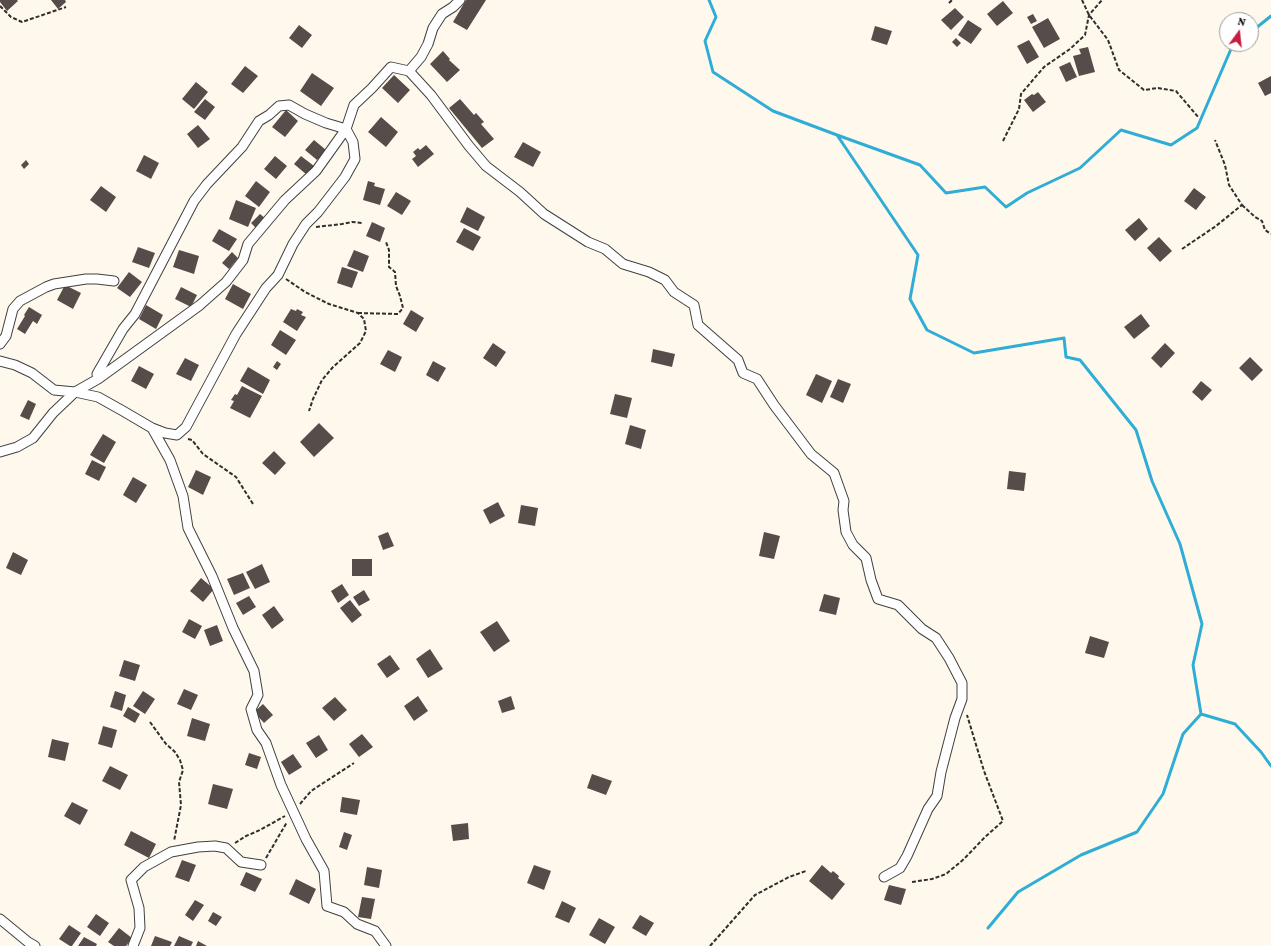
<!DOCTYPE html>
<style>
body{margin:0}
#map{position:relative;width:1271px;height:946px;overflow:hidden;background:#fff9ed;font-family:"Crimson Pro",serif}
canvas{display:block}
.north{position:absolute;left:1219px;top:12px;width:40px;height:40px;box-sizing:border-box;background:#fff;border:1px solid #9e9e9e;border-radius:50%;rotate:15deg;font-size:11px;font-weight:700;line-height:16px;text-align:center;color:#0d0d0d}
.north::after{content:'';display:block;margin:auto;width:14px;height:18px;background:#c61c3e;clip-path:polygon(50% 0,100% 100%,50% 72%,0 100%)}
</style>
<div id="map">
<canvas width="1271" height="946"></canvas>
<div class="north">N</div>
</div>
<script>
const ctx = document.querySelector('canvas').getContext('2d');
ctx.lineJoin = 'round';
const toPath = rows => new Path2D(rows.map(r => 'M' + r).join(''));
function strokePath(path, color, width, dash) { ctx.strokeStyle = color; ctx.lineWidth = width; ctx.lineCap = dash ? 'butt' : 'round'; ctx.setLineDash(dash || []); ctx.stroke(path); }
function fill(path, color) { ctx.fillStyle = color; ctx.fill(path, 'evenodd'); }
const stream = toPath([
 [709,0,716,17,705,41,713,72,773,111,837,135,918,255,910,299,927,330,974,353,1064,338,1066,357,1080,360,1136,430,1152,481,1180,544,1202,624,1193,665,1201,714,1235,724,1261,752,1271,766],
 [1251,32,1271,16],
 [837,135,920,165,946,193,985,187,1006,207,1027,193,1080,168,1121,130,1171,145,1197,128,1231,49,1237,44],
 [988,928,1018,892,1081,855,1137,832,1163,794,1183,734,1201,714]
]);
const building = toPath([
 [0,0,17,0,18,1,7,11,0,2],
 [51,0,65,0,66,2,58,9],
 [466,0,486,0,467,30,453,22],
 [1003,1,1013,13,997,26,987,14],
 [955,8,964,17,951,30,941,20],
 [1033,14,1037,21,1031,24,1027,17],
 [1048,18,1060,39,1044,48,1032,27],
 [968,20,982,29,971,44,958,35],
 [299,25,312,35,302,48,289,38],
 [875,26,892,31,887,45,871,40],
 [956,38,961,43,957,47,952,42],
 [1029,40,1039,57,1027,64,1017,46],
 [1088,47,1095,72,1079,76,1073,56,1081,54,1079,49],
 [443,51,450,59,449,60,460,70,447,82,430,64],
 [1070,62,1077,77,1066,82,1059,67],
 [245,66,258,76,243,93,231,84],
 [312,73,334,88,321,106,300,91],
 [394,75,410,90,398,103,382,88],
 [1271,76,1271,93,1265,96,1258,83],
 [196,82,208,92,194,109,182,99],
 [1038,92,1046,102,1033,112,1024,100,1032,94,1034,95],
 [205,99,215,107,205,120,194,112],
 [460,99,474,115,476,113,484,122,481,124,494,139,482,148,449,108],
 [286,110,298,121,285,137,272,127],
 [381,117,398,132,386,147,368,132],
 [198,125,210,139,198,148,187,134],
 [314,140,326,150,317,160,305,150],
 [523,142,541,152,533,167,514,157],
 [426,145,434,154,418,167,412,159,416,156,413,152,418,148,420,150],
 [144,155,159,163,151,179,136,171],
 [275,156,287,166,276,179,264,169],
 [301,156,314,166,307,175,294,164],
 [26,160,29,164,24,169,21,165],
 [256,181,270,192,259,207,245,196],
 [368,181,375,183,374,186,385,189,380,205,363,200],
 [101,186,116,197,106,212,90,200],
 [1194,188,1206,197,1196,210,1184,201],
 [396,192,411,201,402,215,387,206],
 [236,200,256,208,248,227,229,219],
 [467,207,485,217,478,231,460,222],
 [260,214,266,219,257,229,251,223],
 [1139,218,1148,229,1135,241,1125,230],
 [372,222,385,228,380,242,366,236],
 [464,228,481,237,473,251,456,242],
 [219,229,237,239,229,251,212,241],
 [1159,237,1172,251,1160,262,1147,248],
 [138,247,155,253,149,268,132,262],
 [179,250,199,256,194,274,173,267],
 [354,250,369,256,363,272,347,266],
 [232,252,238,258,229,269,222,263],
 [342,267,358,272,352,288,337,283],
 [129,272,142,282,130,297,117,288],
 [233,284,251,294,243,309,225,299],
 [65,285,81,293,73,309,57,300],
 [181,287,197,295,191,307,175,299],
 [146,305,163,315,156,329,139,319],
 [29,307,42,315,37,324,33,321,25,334,17,329,25,316,24,315],
 [291,309,296,311,297,309,303,312,301,315,306,317,297,331,283,322],
 [411,310,424,318,416,332,403,324],
 [1141,314,1150,326,1134,339,1124,327],
 [280,330,296,340,286,355,271,345],
 [493,343,506,352,496,367,483,358],
 [1165,343,1175,353,1161,368,1151,358],
 [653,349,675,354,672,367,651,362],
 [388,350,402,357,395,372,380,364],
 [1250,357,1263,370,1252,381,1239,368],
 [185,358,199,365,191,381,176,374],
 [277,361,281,364,277,370,273,367],
 [433,361,446,368,438,382,426,375],
 [139,366,154,374,146,389,131,381],
 [248,367,270,380,263,394,240,381],
 [816,374,832,381,822,403,806,395],
 [838,379,851,384,843,403,830,397],
 [1201,381,1212,390,1202,401,1192,392],
 [242,386,262,396,250,418,230,408,234,401,231,400,235,394,237,395],
 [615,394,632,398,627,418,610,414],
 [28,400,36,404,29,420,20,416],
 [319,423,334,438,314,457,300,442],
 [630,425,646,430,641,449,625,444],
 [103,434,116,442,104,463,90,455],
 [274,451,286,463,275,475,262,463],
 [92,460,106,467,99,481,85,474],
 [196,470,211,477,203,495,188,487],
 [1009,471,1026,473,1024,491,1007,489],
 [133,477,147,485,136,503,123,495],
 [498,502,505,516,490,524,483,510],
 [521,505,538,508,535,526,518,523],
 [388,532,394,546,383,550,378,536],
 [764,532,780,536,774,559,759,556],
 [13,552,28,560,21,575,6,568],
 [352,559,372,559,372,576,352,576],
 [262,564,270,582,255,589,246,572],
 [243,573,250,588,234,595,227,579],
 [201,578,214,589,203,602,190,591],
 [342,584,349,595,338,603,331,591],
 [364,590,370,600,359,606,353,597],
 [824,594,840,598,836,615,819,611],
 [249,596,256,607,243,615,236,603],
 [350,600,362,615,352,623,340,608],
 [274,606,284,620,272,629,262,615],
 [189,619,202,626,195,639,182,632],
 [497,621,510,641,494,652,480,632],
 [217,625,223,641,210,646,204,630],
 [1090,636,1109,642,1104,658,1085,653],
 [430,649,443,669,428,678,416,659],
 [390,655,400,669,387,678,377,664],
 [124,660,140,665,135,681,119,676],
 [184,689,198,695,191,710,177,704],
 [115,691,126,695,122,711,110,707],
 [143,691,155,699,145,714,133,706],
 [418,696,428,711,414,721,404,706],
 [511,696,515,709,502,713,498,701],
 [335,697,347,710,334,721,322,708],
 [263,704,273,715,264,723,254,712],
 [128,707,140,714,135,723,123,716],
 [192,718,210,724,205,741,187,736],
 [103,726,117,730,112,748,98,744],
 [362,734,373,747,359,757,349,744],
 [319,735,328,750,316,758,306,743],
 [52,739,69,743,65,761,48,757],
 [249,753,261,757,257,769,245,765],
 [293,754,302,767,289,775,281,762],
 [110,766,128,775,120,790,102,781],
 [592,774,612,781,606,795,587,788],
 [213,784,233,789,227,809,208,804],
 [342,797,360,800,357,815,340,812],
 [72,802,88,810,80,825,64,816],
 [468,823,469,839,453,841,451,825],
 [131,831,156,844,149,858,124,845],
 [344,832,352,835,347,850,339,847],
 [182,860,196,865,189,882,175,877],
 [534,865,551,871,544,890,527,883],
 [822,865,831,873,833,871,839,876,838,878,845,884,832,900,809,881],
 [367,867,382,870,379,888,364,885],
 [246,872,262,879,255,892,240,885],
 [296,879,316,889,309,904,289,894],
 [889,885,906,889,901,905,884,900],
 [362,897,375,899,371,919,358,917],
 [195,900,204,905,193,921,185,915],
 [562,901,576,908,569,923,555,917],
 [213,912,222,917,216,926,208,921],
 [96,914,109,923,100,936,87,927],
 [640,915,654,923,646,936,632,928],
 [599,918,615,927,605,944,589,935],
 [69,925,81,933,72,946,70,946,59,939],
 [119,928,132,938,126,946,114,946,108,942],
 [155,936,172,942,170,946,151,946],
 [179,936,193,942,191,946,174,946],
 [84,937,97,944,96,946,78,946],
 [198,941,207,946,196,946]
]);
const path = toPath([
 [1082,0,1089,15,1108,40,1119,70,1144,90,1158,88,1176,91,1199,118],
 [949,3,952,0],
 [0,6,11,17,22,22,66,7],
 [1003,141,1019,109,1021,94,1044,67,1070,49,1085,35,1089,15,1102,0],
 [1242,205,1255,217,1262,221,1265,230,1271,234],
 [316,227,342,224,352,222,362,223],
 [1182,249,1216,226,1242,205,1229,185,1225,165,1215,140],
 [286,279,305,292,329,304,358,313,364,319,366,331,360,343,333,367,322,380,313,399,309,411],
 [358,313,398,314,403,308,400,296,396,286,395,272,389,267,389,250,386,242],
 [188,439,192,440,203,454,236,477,253,504],
 [150,722,166,744,175,752,180,760,183,770,179,782,181,805,174,841],
 [300,804,311,791,354,763],
 [235,843,246,836,260,830,285,816],
 [266,858,287,822],
 [912,882,932,879,946,874,964,859,985,837,1003,821,984,771,967,715],
 [710,946,755,895,789,877,806,871]
]);
const minor = toPath([
 [409,71,421,57,428,44,433,28,442,14,453,7,460,0],
 [0,344,6,336,13,309,20,301,46,287,54,284,86,279,97,279,114,281],
 [0,361,15,365,32,373,54,390,75,392,98,397,123,411,152,428,170,460,183,496,188,528,212,576,233,628,254,671,258,695,251,709,257,730,266,743,281,785,306,839,324,871,327,906,344,912,357,924,375,931,386,946],
 [98,379,97,374,123,329,135,314,194,201,207,184,242,147,259,121,269,115,279,106,289,105,305,114,326,123,346,129,353,142,355,159,345,177,318,212,306,224,293,244,278,275,266,288,236,334,186,427,177,435,165,433,152,428],
 [0,452,17,447,33,438,53,413,75,392,98,379,127,358,200,305,226,282,243,260,248,244,285,200,316,171,346,129,354,105,372,88,391,67,409,71,431,95,469,146,486,166,520,192,544,214,588,242,605,249,623,264,649,272,665,280,674,292,694,305,698,325,738,360,743,373,757,379,774,405,811,454,834,473,844,501,843,510,846,532,853,545,866,558,871,580,878,599,898,605,922,629,936,638,949,658,962,683,962,699,955,718,941,772,937,796,928,809,907,856,900,868,884,877],
 [0,919,28,942,35,946],
 [133,946,140,928,139,908,131,880,144,867,171,852,198,847,215,846,226,848,241,862,261,865]
]);
strokePath(stream, '#30add6', 3);
fill(building, '#564c49');
strokePath(minor, '#404040', 11);
strokePath(path, '#2f2f2f', 2, [4, 2]);
strokePath(minor, '#fff', 9);
</script>
